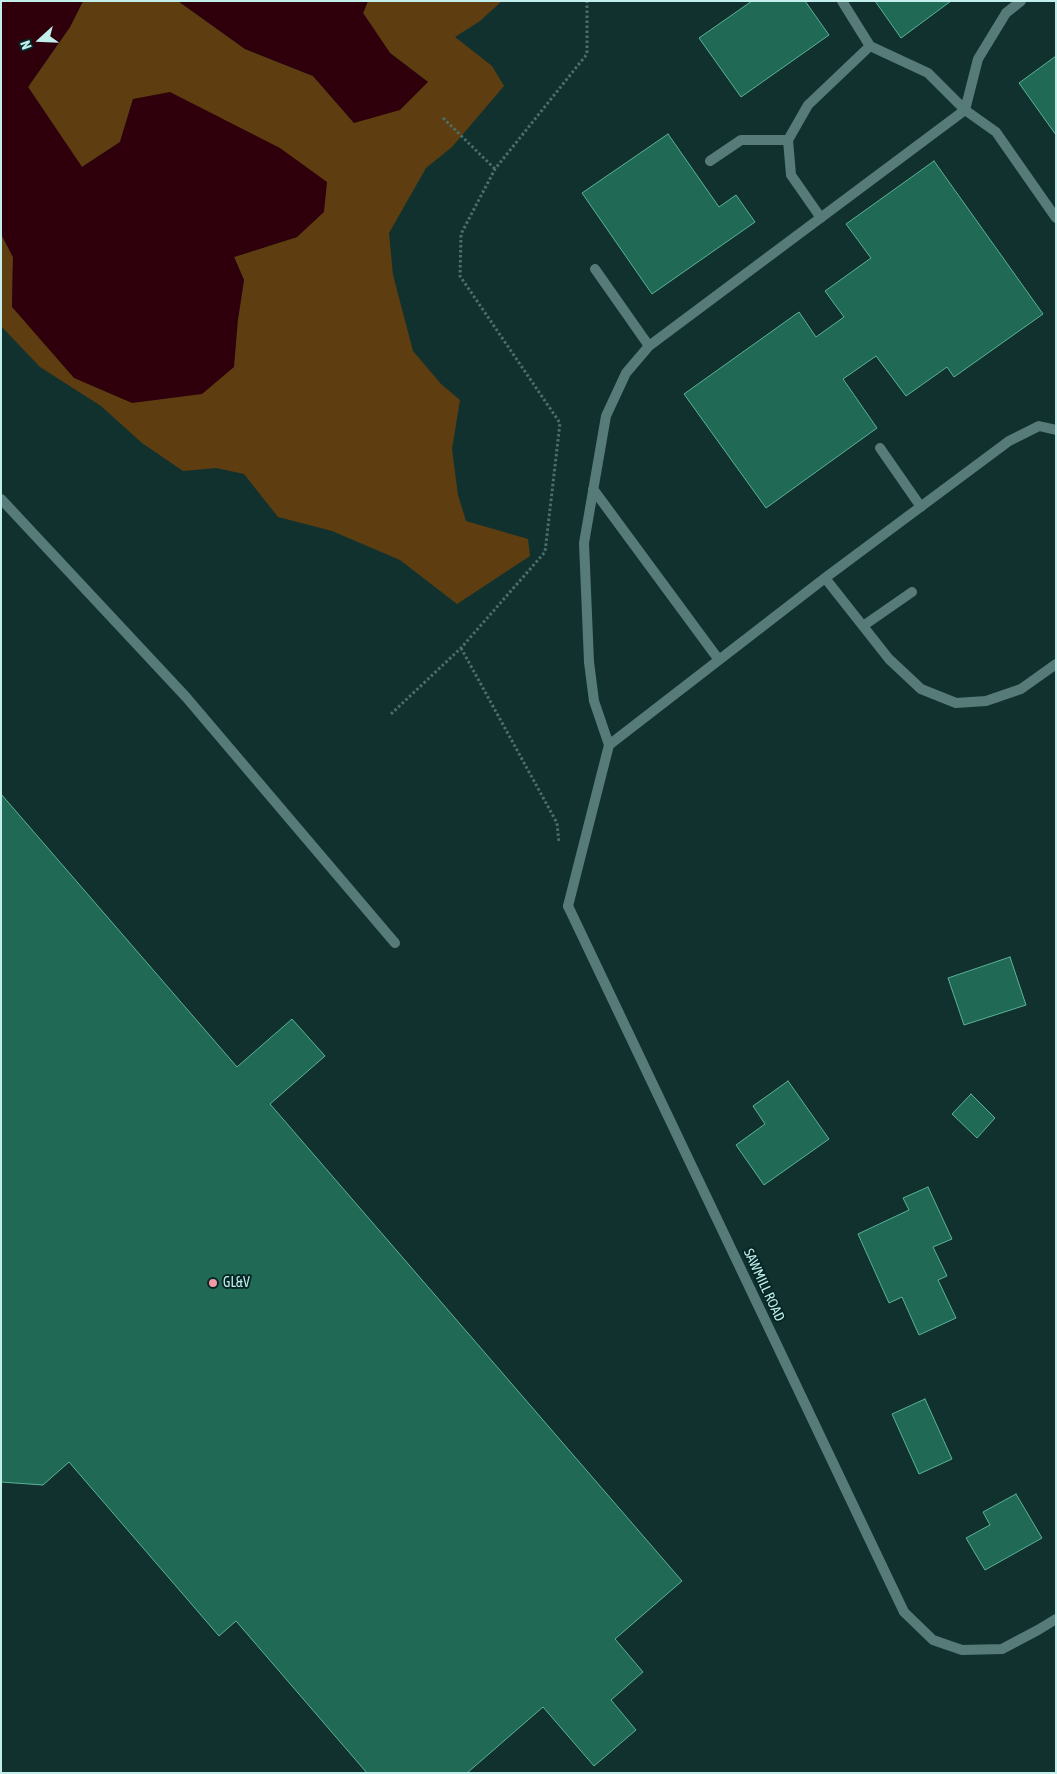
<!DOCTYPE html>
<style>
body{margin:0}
#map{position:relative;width:1057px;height:1774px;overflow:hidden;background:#11312f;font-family:"Asap Condensed",sans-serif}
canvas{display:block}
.frame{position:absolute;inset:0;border:2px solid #c2efec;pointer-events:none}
.north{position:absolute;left:15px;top:15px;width:50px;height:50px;-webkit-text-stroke:4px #062726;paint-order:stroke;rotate:250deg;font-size:14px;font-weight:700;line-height:20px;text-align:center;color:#c2efec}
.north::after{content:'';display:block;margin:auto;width:18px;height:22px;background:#c2efec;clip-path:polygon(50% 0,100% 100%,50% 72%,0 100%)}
</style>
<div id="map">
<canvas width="1057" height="1774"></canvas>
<div class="frame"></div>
<div class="north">N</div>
</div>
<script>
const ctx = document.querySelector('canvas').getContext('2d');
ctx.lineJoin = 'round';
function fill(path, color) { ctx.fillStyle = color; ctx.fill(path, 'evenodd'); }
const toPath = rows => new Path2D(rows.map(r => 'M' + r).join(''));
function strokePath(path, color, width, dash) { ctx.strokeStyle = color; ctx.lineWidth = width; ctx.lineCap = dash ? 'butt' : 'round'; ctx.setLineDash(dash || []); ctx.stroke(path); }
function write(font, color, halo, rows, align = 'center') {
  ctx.font = font + ' "Asap Condensed",sans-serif'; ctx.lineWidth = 4; ctx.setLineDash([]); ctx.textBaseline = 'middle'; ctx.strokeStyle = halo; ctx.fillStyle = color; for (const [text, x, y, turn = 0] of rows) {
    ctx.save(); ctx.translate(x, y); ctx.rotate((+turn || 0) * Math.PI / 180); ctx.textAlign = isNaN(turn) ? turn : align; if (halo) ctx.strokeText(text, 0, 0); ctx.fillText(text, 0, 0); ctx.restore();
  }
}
const green = toPath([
 [83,1,178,1,245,49,313,76,354,123,428,82,390,53,363,13,368,1,502,1,480,21,455,37,492,66,504,86,452,147,426,168,389,233,393,275,413,351,441,384,460,400,452,449,458,495,466,521,528,539,530,556,457,604,400,560,332,531,278,517,244,474,216,468,183,471,142,443,101,406,40,367,1,326,1,234,13,257,12,307,238,319,244,280,234,257,297,237,133,99,120,142,82,167,28,87,70,27]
]);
const water = toPath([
 [1,1,83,1,70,27,28,87,82,167,120,142,133,99,170,92,280,148,327,182,324,212,297,237,234,257,244,280,238,319,234,367,202,394,132,403,74,378,12,307,13,257,1,234],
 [178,1,368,1,363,13,390,53,428,82,400,110,354,123,313,76,245,49]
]);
const building = toPath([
 [752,1,805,1,829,35,741,97,699,38,752,1],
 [875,1,951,1,901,38,875,1],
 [1056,56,1056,135,1019,83,1056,56],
 [668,134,719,207,736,195,755,222,652,294,582,193,668,134],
 [934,161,1043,314,954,377,947,367,906,396,876,356,843,379,877,428,766,508,684,394,799,312,816,337,844,317,825,291,871,258,846,224,934,161],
 [1,794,237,1067,292,1019,325,1056,270,1104,682,1581,615,1639,643,1672,611,1700,636,1730,594,1766,543,1707,467,1773,367,1773,236,1621,219,1636,69,1462,43,1485,1,1482,1,794],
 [1010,957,1026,1005,964,1025,948,978,1010,957],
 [788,1081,829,1139,764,1185,736,1145,765,1124,753,1106,788,1081],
 [971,1094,995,1118,977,1138,952,1114,971,1094],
 [928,1187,952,1239,933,1247,947,1276,938,1280,956,1318,919,1335,902,1297,889,1303,858,1234,909,1210,903,1198,928,1187],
 [925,1399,952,1459,919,1474,892,1414,925,1399],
 [1016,1494,1042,1538,985,1570,966,1538,990,1525,983,1512,1016,1494]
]);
const path = toPath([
 [443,118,495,169],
 [461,648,557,823,559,843],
 [391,714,461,648,545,552,560,423,460,276,461,234,495,169,587,54,587,1]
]);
const service = toPath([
 [842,1,870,46],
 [710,161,741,140,788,140],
 [821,218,791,175,788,140,808,105,870,46,928,73,965,110,996,132,1056,218],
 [595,269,649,346],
 [880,448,921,507],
 [593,489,719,660],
 [1,499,186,697,395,943],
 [825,578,889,659,921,689,956,703,986,701,1021,689,1056,664],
 [863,626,912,592],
 [609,745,594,701,589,662,584,543,606,416,626,373,649,346,965,110,978,59,1006,13,1021,1],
 [568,906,609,745,825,578,1009,441,1039,426,1056,430]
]);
const minor = toPath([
 [568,906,904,1612,933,1640,962,1650,1002,1649,1038,1630,1056,1619]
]);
const markers = [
 [213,1283,5,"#f49aa6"]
];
const poiNames = [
 ["GL&V",223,1283]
];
const streetNames = [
 ["SAWMILL ROAD",764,1285,65]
];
fill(green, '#5e3e10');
fill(water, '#2f000b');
fill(building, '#206955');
strokePath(building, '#5cb297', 1);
strokePath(path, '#4b6f6d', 3, [2.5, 2.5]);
strokePath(service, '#567b79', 10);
strokePath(minor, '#567b79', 10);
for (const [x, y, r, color] of markers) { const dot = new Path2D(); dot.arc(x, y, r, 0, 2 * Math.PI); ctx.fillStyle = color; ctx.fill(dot); strokePath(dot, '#062726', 2); }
write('14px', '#c2efec', '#062726', poiNames, 'left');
write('14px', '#c2efec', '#062726', streetNames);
</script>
